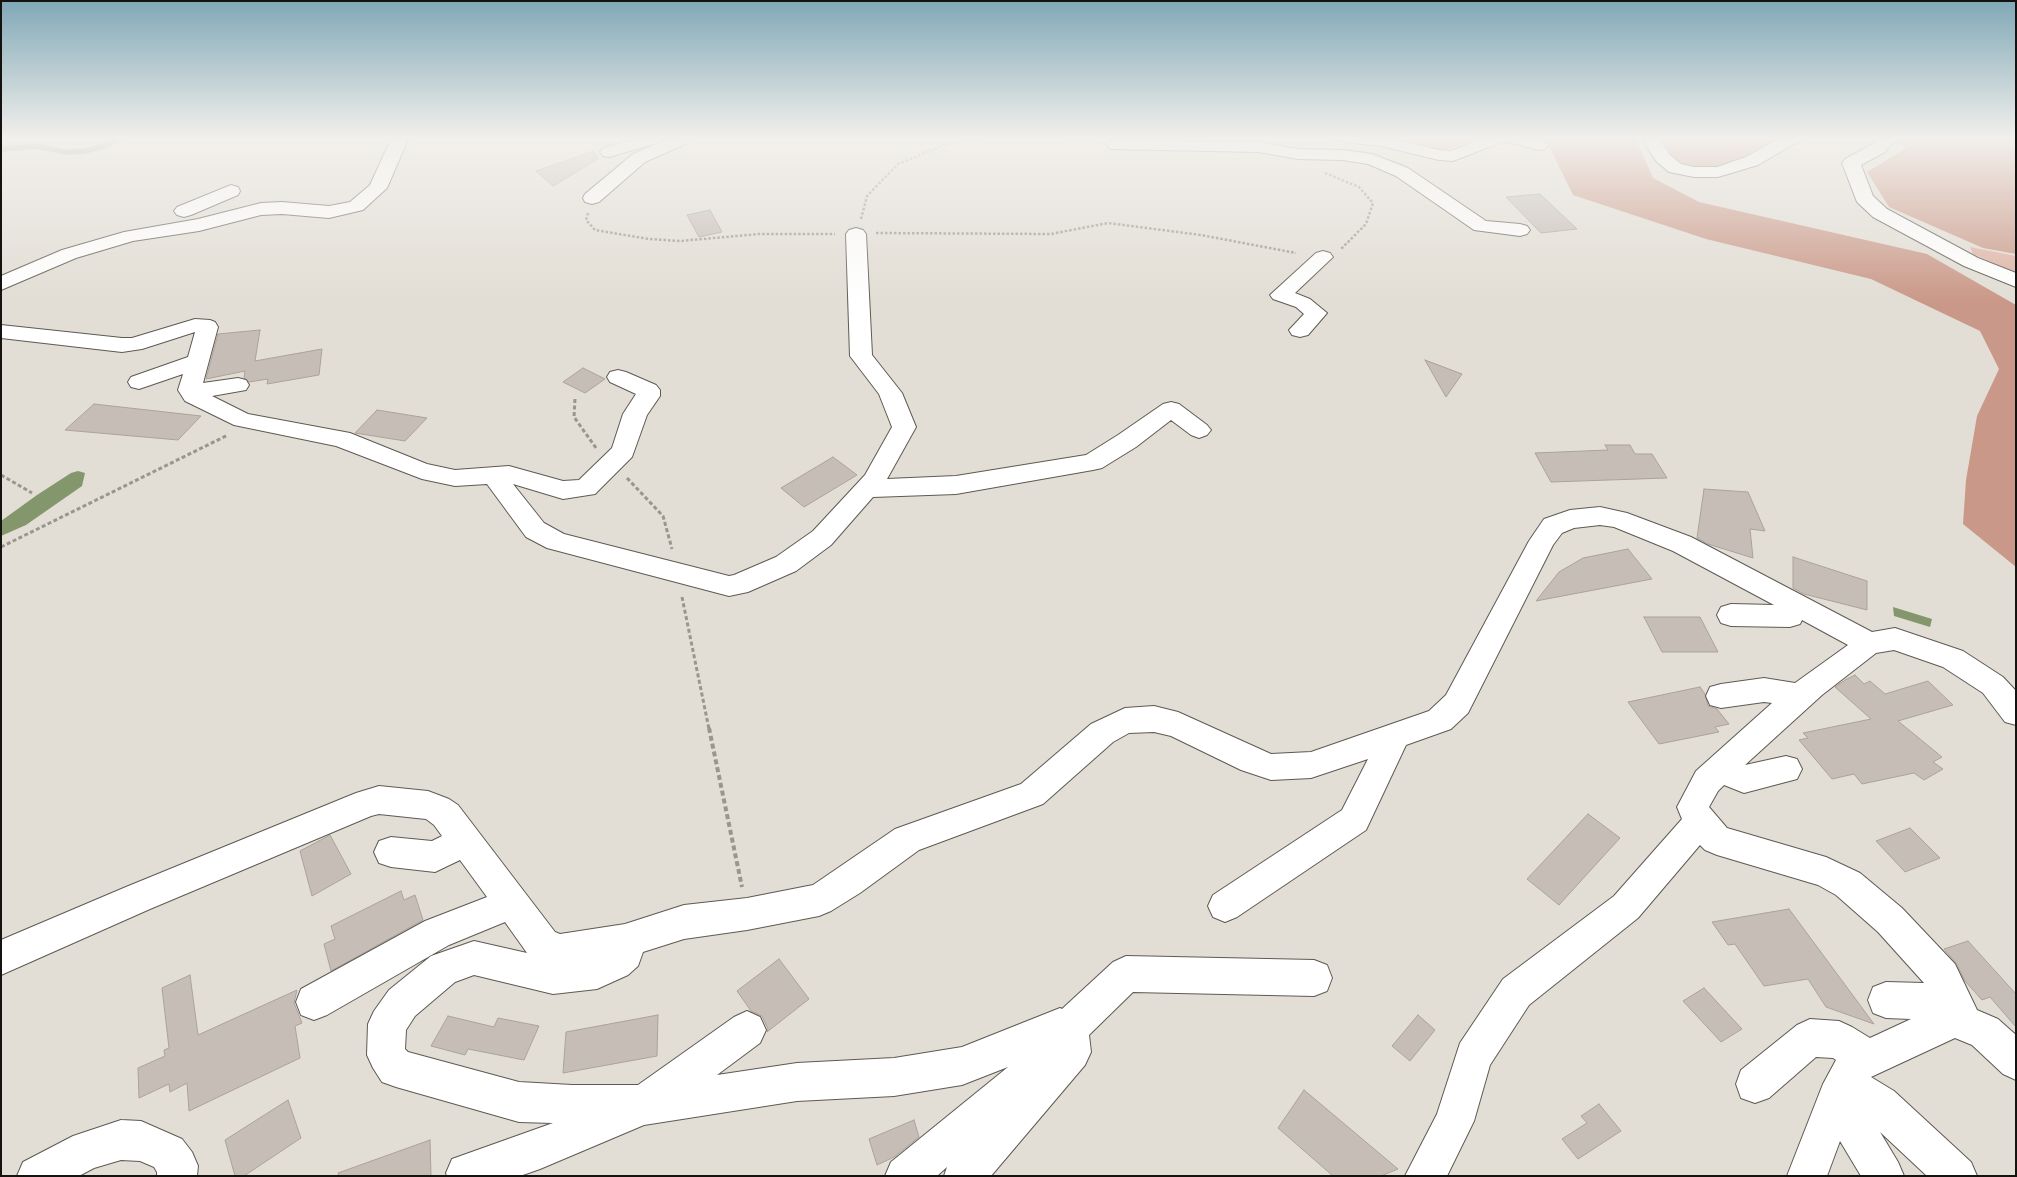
<!DOCTYPE html>
<style>
body{margin:0}
#map{position:relative;width:2017px;height:1177px;overflow:hidden;background:#e2ded5;font-family:"Noto Sans",sans-serif}
canvas{display:block}
.frame{position:absolute;inset:0;border:2px solid #151310;pointer-events:none}
</style>
<div id="map">
<canvas width="2017" height="1177"></canvas>
<div class="frame"></div>
</div>
<script>
const ctx = document.querySelector('canvas').getContext('2d');
ctx.lineJoin = 'round';
function fill(path, color) { ctx.fillStyle = color; ctx.fill(path, 'evenodd'); }
const toPath = rows => new Path2D(rows.map(r => 'M' + r).join(''));
function strokePath(path, color, width, dash) { ctx.strokeStyle = color; ctx.lineWidth = width; ctx.lineCap = dash ? 'butt' : 'round'; ctx.setLineDash(dash || []); ctx.stroke(path); }
const green = toPath([
 [1970,247,2016,256,2016,273,1973,254]
]);
const forest = toPath([
 [1404,137,1479,137,1443,151,1409,143],
 [1519,137,1635,137,1653,178,1699,202,1927,254,2016,305,2016,567,1963,524,1966,480,1977,416,1999,369,1980,331,1871,279,1706,239,1573,195,1547,142],
 [1663,137,1786,137,1741,160,1714,167,1693,168,1675,160,1663,142],
 [1889,137,2016,137,2016,254,1983,248,1889,207,1867,172,1906,148]
]);
const water = toPath([
 [78,471,85,473,82,486,26,525,1,536,1,521,37,495,71,473],
 [1893,607,1932,619,1930,627,1894,616]
]);
const stream = toPath([
 [1,149,37,146,66,152,85,151,104,146,123,137]
]);
const building = toPath([
 [594,151,598,159,553,186,536,171,594,151],
 [1540,194,1577,229,1541,233,1506,197,1540,194],
 [710,210,722,232,699,237,687,215,710,210],
 [260,330,255,361,322,349,319,375,267,384,268,379,249,382,244,378,245,371,206,379,218,334,260,330],
 [1425,360,1462,374,1446,397,1425,360],
 [583,368,605,379,585,393,563,382,583,368],
 [94,404,201,416,178,440,65,430,94,404],
 [377,410,427,418,405,441,355,433,377,410],
 [1605,445,1630,445,1635,454,1652,454,1667,478,1551,482,1535,453,1608,450,1605,445],
 [833,457,857,475,804,507,781,488,833,457],
 [1704,489,1748,492,1765,531,1750,529,1753,558,1708,544,1697,538,1704,489],
 [1628,549,1652,579,1536,601,1559,572,1583,558,1628,549],
 [1793,557,1867,581,1867,610,1804,594,1793,588,1793,557],
 [1644,617,1700,617,1718,652,1662,652,1644,617],
 [1855,675,1864,684,1870,681,1885,694,1928,681,1953,705,1898,721,1942,757,1933,762,1943,769,1924,780,1914,773,1862,784,1854,774,1832,779,1799,740,1808,738,1803,733,1871,719,1835,687,1845,680,1855,675],
 [1700,687,1705,694,1708,706,1717,709,1729,724,1715,727,1719,732,1659,744,1628,702,1700,687],
 [1588,814,1620,838,1559,905,1527,879,1588,814],
 [1910,828,1940,858,1905,872,1876,841,1910,828],
 [330,835,351,874,312,896,300,851,330,835],
 [401,891,404,900,415,895,423,920,331,971,324,944,335,939,331,926,401,891],
 [1789,909,1874,1024,1826,1007,1808,979,1764,986,1735,944,1728,945,1712,922,1789,909],
 [1968,941,2016,994,2016,1027,1990,997,1982,1000,1965,981,1956,963,1944,949,1968,941],
 [779,959,809,999,767,1032,768,1029,762,1016,751,1011,737,991,779,959],
 [190,975,198,1035,297,990,294,1003,302,1023,295,1026,300,1058,189,1111,187,1083,170,1092,169,1084,139,1098,138,1068,165,1056,164,1050,169,1048,162,988,190,975],
 [1704,988,1742,1029,1721,1042,1683,1001,1704,988],
 [658,1015,657,1056,563,1073,566,1032,658,1015],
 [1418,1015,1435,1030,1410,1061,1392,1046,1418,1015],
 [448,1016,494,1027,498,1018,539,1026,524,1060,468,1049,465,1055,431,1046,448,1016],
 [1304,1090,1398,1169,1381,1176,1333,1176,1278,1128,1304,1090],
 [288,1100,301,1138,244,1176,235,1176,225,1140,288,1100],
 [1599,1104,1621,1131,1578,1159,1562,1139,1587,1123,1581,1116,1599,1104],
 [914,1120,919,1137,894,1157,877,1165,869,1139,914,1120],
 [430,1140,431,1176,339,1176,338,1173,430,1140]
]);
const pathFar2 = toPath([
 [1053,137,1097,142],
 [1325,173,1359,187,1373,203,1366,224,1341,249],
 [588,213,586,220,595,230,649,239,680,241,759,234,835,234],
 [861,219,867,196,898,164,945,145,986,137],
 [876,233,1051,234,1108,223,1201,235,1296,253]
]);
const pathFar1 = toPath([
 [575,399,574,417,596,448],
 [1,475,32,493],
 [627,478,663,516,672,549],
 [1,547,228,435],
 [682,597,709,729]
]);
const path = toPath([
 [709,728,742,887]
]);
const minor = toPath([
 [392,137,409,137,387,188,363,210,329,218,282,214,261,215,199,231,133,241,76,258,1,290,1,276,62,250,124,232,198,219,261,203,282,202,329,206,350,202,370,185,392,137],
 [642,137,663,137,661,142,673,137,695,137,692,141,645,162,599,202,592,204,585,202,583,198,585,194,633,154,661,142,609,157,603,156,600,152,603,148,642,137],
 [1334,137,1384,137,1439,150,1451,151,1485,137,1526,137,1545,141,1548,145,1545,149,1539,150,1504,141,1453,161,1439,160,1381,146,1343,142,1337,141,1334,137],
 [1641,137,1658,137,1669,154,1681,164,1694,167,1717,167,1746,157,1782,137,1808,137,1805,141,1792,145,1758,165,1718,177,1694,177,1669,172,1656,161,1641,137],
 [1878,137,1902,137,1899,141,1890,145,1885,152,1861,165,1873,196,1887,209,1978,258,2016,273,2016,287,1964,266,1873,217,1857,202,1842,163,1845,159,1873,144,1878,137],
 [1116,140,1259,142,1298,149,1343,150,1372,154,1408,168,1486,221,1520,224,1527,226,1530,230,1527,234,1520,236,1474,230,1396,176,1368,164,1343,160,1298,159,1259,152,1110,149,1107,145,1110,141,1116,140],
 [231,185,238,187,240,191,238,195,191,215,184,217,177,215,174,211,177,207,231,185],
 [856,228,863,230,866,234,872,355,902,393,916,427,887,479,956,476,1086,455,1118,435,1163,404,1171,402,1179,404,1207,425,1211,430,1207,435,1199,438,1191,435,1171,420,1136,447,1102,468,1093,470,956,494,873,497,831,545,796,571,748,592,729,596,547,548,526,537,487,484,455,486,422,479,336,446,234,425,185,401,178,390,183,374,139,389,131,387,128,382,131,377,188,357,195,332,142,349,122,352,1,338,1,325,122,338,132,338,195,319,210,320,215,322,218,327,203,383,238,378,246,380,249,385,246,390,212,396,248,414,350,433,427,464,455,470,509,466,563,481,579,480,612,448,623,414,636,394,610,382,607,377,610,372,618,370,626,372,656,385,660,390,660,396,647,415,632,457,595,494,563,499,513,484,544,523,564,534,729,576,734,575,776,557,813,531,865,475,892,427,879,394,850,356,846,234,849,230,856,228],
 [1323,251,1330,253,1333,257,1295,293,1310,299,1327,313,1308,335,1300,337,1292,335,1289,330,1304,314,1296,307,1273,299,1270,295,1316,253,1323,251],
 [1600,507,1627,513,1691,537,1872,632,1895,628,1963,651,2003,677,2016,691,2016,725,2005,722,1983,693,1943,667,1894,650,1876,653,1822,695,1745,765,1786,756,1797,759,1802,769,1797,779,1744,793,1724,785,1718,791,1709,807,1727,828,1826,857,1860,873,1902,908,1955,964,1977,1010,1998,1019,2016,1035,2016,1080,2003,1074,1972,1045,1955,1038,1871,1077,1894,1091,1971,1162,1977,1176,1927,1176,1880,1132,1898,1162,1904,1176,1861,1176,1840,1141,1827,1176,1787,1176,1823,1084,1836,1060,1833,1058,1816,1057,1769,1098,1755,1103,1741,1098,1736,1084,1741,1070,1797,1025,1810,1019,1839,1021,1852,1027,1870,1038,1911,1019,1886,1018,1873,1013,1868,1000,1873,987,1886,982,1924,983,1878,932,1836,895,1818,885,1717,855,1705,850,1700,845,1638,918,1529,1005,1490,1065,1474,1121,1447,1176,1405,1176,1437,1114,1460,1043,1503,979,1614,896,1682,819,1677,807,1696,771,1772,703,1764,702,1721,708,1710,705,1706,696,1710,687,1721,684,1764,678,1795,683,1848,645,1802,620,1800,624,1790,627,1731,626,1721,623,1717,615,1721,607,1731,604,1774,605,1673,551,1614,527,1600,525,1574,528,1562,533,1553,545,1468,713,1451,729,1406,745,1366,830,1237,917,1225,922,1213,917,1208,906,1213,895,1342,810,1368,759,1311,778,1271,780,1241,770,1171,736,1154,732,1129,733,1113,742,1043,804,919,850,860,893,831,911,819,916,747,930,684,939,643,952,638,966,628,975,597,989,553,994,474,975,455,982,415,1016,406,1030,405,1049,408,1052,519,1082,572,1085,638,1085,734,1017,747,1011,760,1017,766,1030,760,1043,717,1075,797,1063,894,1058,962,1047,1060,1008,1062,1009,1113,962,1126,956,1314,960,1327,965,1332,978,1327,991,1314,996,1133,992,1089,1035,1091,1052,1085,1065,991,1176,944,1176,947,1167,937,1176,885,1176,891,1162,1008,1067,962,1085,894,1096,797,1101,644,1125,540,1169,520,1176,447,1176,446,1173,452,1159,553,1123,519,1122,396,1087,382,1082,373,1068,367,1055,368,1024,374,1011,389,990,431,956,474,941,527,953,505,922,449,945,327,1015,314,1020,301,1015,296,1002,301,989,425,921,487,897,460,860,435,872,391,867,379,863,374,852,379,841,391,837,432,841,442,836,434,825,426,819,379,814,371,816,150,909,1,975,1,940,126,887,356,793,379,786,428,791,449,799,458,805,555,932,560,934,625,924,684,905,747,898,813,885,895,829,1021,784,1091,724,1125,708,1154,706,1178,712,1271,754,1311,752,1429,711,1446,695,1529,541,1544,519,1570,510,1600,507],
 [121,1120,141,1121,182,1139,192,1152,198,1166,197,1176,157,1176,157,1172,154,1167,140,1161,121,1160,94,1168,79,1176,17,1176,23,1162,73,1136,121,1120]
]);
fill(green, '#dfb3a5');
fill(forest, '#ca9888');
fill(water, '#84976c');
strokePath(stream, '#84976c', 5.5);
fill(building, '#c5bdb6');
strokePath(building, '#aaa29b', 1);
strokePath(minor, '#5e5a53', 2);
strokePath(pathFar2, '#99968f', 2.5, [2.5, 2]);
strokePath(pathFar1, '#99968f', 3, [4, 2.5]);
strokePath(path, '#99968f', 4, [5, 3]);
fill(minor, '#fff');
const sky = ctx.createLinearGradient(0, 0, 0, 301);
sky.addColorStop(0, '#80a8b6');
sky.addColorStop(0.46, '#f2f0ec');
sky.addColorStop(1, '#f2f0ec00');
ctx.fillStyle = sky;
ctx.fillRect(0, 0, 2017, 301);
</script>
